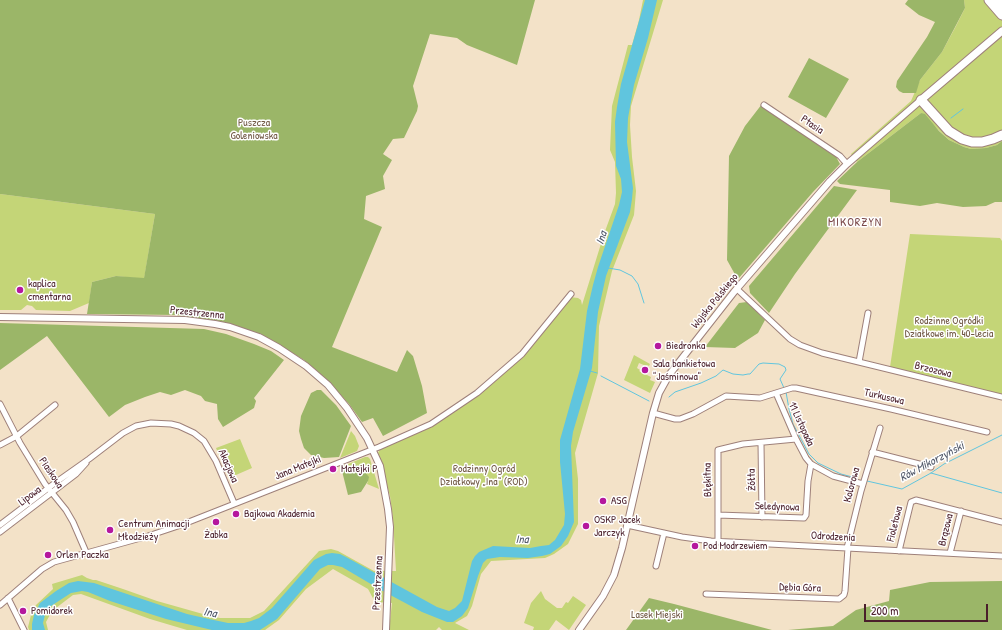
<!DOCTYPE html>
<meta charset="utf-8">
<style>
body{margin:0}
#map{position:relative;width:1002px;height:630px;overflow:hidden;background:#f3e2c8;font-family:"Patrick Hand",sans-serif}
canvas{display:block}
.scale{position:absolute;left:864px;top:604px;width:124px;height:18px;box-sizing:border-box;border:2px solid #4a1f2b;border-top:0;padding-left:5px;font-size:12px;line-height:14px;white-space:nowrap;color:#4a1f2b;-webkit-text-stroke:3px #fff;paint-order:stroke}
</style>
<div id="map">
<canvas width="1002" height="630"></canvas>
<div class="scale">200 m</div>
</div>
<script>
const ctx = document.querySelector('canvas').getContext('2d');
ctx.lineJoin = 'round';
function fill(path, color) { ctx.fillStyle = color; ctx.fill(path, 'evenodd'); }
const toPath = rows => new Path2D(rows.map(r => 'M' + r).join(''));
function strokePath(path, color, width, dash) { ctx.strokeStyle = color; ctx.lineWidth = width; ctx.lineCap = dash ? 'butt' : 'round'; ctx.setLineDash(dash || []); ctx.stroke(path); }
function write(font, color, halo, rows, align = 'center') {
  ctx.font = font + ' "Patrick Hand",sans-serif'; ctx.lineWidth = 3; ctx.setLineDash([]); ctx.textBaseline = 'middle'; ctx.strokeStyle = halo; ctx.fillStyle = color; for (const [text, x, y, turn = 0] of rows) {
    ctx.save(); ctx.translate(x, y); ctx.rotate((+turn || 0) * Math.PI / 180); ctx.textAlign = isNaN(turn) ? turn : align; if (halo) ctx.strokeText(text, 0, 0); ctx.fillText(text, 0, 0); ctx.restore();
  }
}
const green = toPath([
 [643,0,663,0,631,106,630,125,632,157,636,191,634,215,612,271,599,326,598,373,575,453,578,479,578,524,568,544,554,554,545,558,491,561,481,574,472,606,467,616,455,623,469,630,442,630,439,627,436,630,389,630,392,603,375,602,368,589,333,569,306,589,279,620,265,630,187,630,150,619,81,594,73,595,52,611,46,622,48,630,29,630,28,627,31,615,36,605,53,589,52,584,82,575,87,578,93,580,96,580,123,589,157,601,210,616,220,618,250,618,264,611,319,551,331,549,338,551,374,571,396,571,393,519,390,496,378,453,380,449,431,427,471,400,526,353,570,297,578,298,581,300,582,305,604,234,615,204,616,193,615,162,610,150,612,106,628,45,632,45,639,20],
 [964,0,1002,0,1002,141,997,145,986,148,971,149,964,147,949,140,921,113,857,162,851,154,911,101,920,80,942,52,956,26,965,8],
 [0,194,155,214,144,279,116,276,92,282,89,303,70,311,36,310,32,306,27,305,21,310,0,310],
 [910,234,1000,238,1002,241,1002,395,890,367],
 [634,355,650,364,649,366,647,365,646,366,639,363,637,368,640,370,639,371,651,377,650,380,655,382,650,393,624,380],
 [351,431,355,436,359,446,357,451,340,458],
 [240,439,252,468,229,478,216,448],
 [365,457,368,457,370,459,379,489,367,484,368,481,362,469,357,465,353,465,347,468,341,467],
 [541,591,545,599,557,608,562,608,566,602,568,603,573,596,586,605,569,630,556,620,549,630,533,630,534,627,524,623,531,603]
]);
const forest = toPath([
 [0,0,535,0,517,65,467,45,457,38,430,34,413,86,418,106,417,111,404,138,393,139,383,154,392,160,383,176,385,189,366,196,364,219,382,227,332,347,397,372,407,350,413,356,422,386,427,413,383,436,373,418,362,422,349,404,327,380,304,360,279,345,250,331,219,321,177,315,87,314,92,282,116,276,144,278,155,214,0,194],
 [908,0,964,0,965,8,942,52,920,80,916,93,903,93,899,91,896,87,897,81,927,37,935,22,919,15,905,4],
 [809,58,849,79,826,118,788,97],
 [762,104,798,130,834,153,840,164,813,192,739,278,737,278,727,260,729,156,745,126],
 [921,113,925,114,939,131,949,140,964,147,971,149,986,148,997,145,1002,141,1002,202,995,202,986,206,963,207,937,203,920,206,890,202,890,190,840,184,837,181,857,162],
 [834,186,857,190,795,274,769,313,750,293,749,286],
 [747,302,765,320,758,333,735,348,705,347,739,303],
 [0,323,204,329,226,334,254,344,271,351,284,360,254,398,256,401,254,408,223,427,218,419,217,404,205,401,201,396,185,390,171,395,160,392,145,397,125,405,109,417,47,336,0,370],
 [317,390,321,390,336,405,351,426,339,457,324,458,311,455,304,448,301,439,299,431,301,416,311,393],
 [353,465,357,465,362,469,369,477,368,481,361,492,348,495,341,467,347,468],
 [1002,581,1002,630,788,630,833,626,856,610,889,601,890,590,930,582],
 [649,598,674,604,772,630,626,630]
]);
const water = toPath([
 [645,0,657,0,648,38,634,85,628,118,627,142,633,188,632,199,630,212,606,276,598,312,592,368,573,432,571,446,574,522,568,536,561,546,550,554,542,556,528,558,500,557,487,559,483,563,478,576,468,608,462,616,453,622,447,622,422,612,381,590,342,567,333,565,328,565,320,569,277,619,260,630,212,630,166,619,110,601,88,592,82,591,71,593,51,606,45,615,43,623,45,630,32,630,32,624,34,615,40,603,56,591,69,583,78,581,94,583,187,614,209,619,228,623,244,623,251,621,259,618,272,608,314,560,326,554,332,553,340,554,346,557,437,607,449,611,455,608,462,601,472,561,475,556,479,552,493,546,530,548,541,546,549,545,555,540,564,525,565,514,560,462,560,440,580,369,587,311,593,285,598,267,619,205,622,192,621,179,616,166,615,122,617,107,621,84]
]);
const stream = toPath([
 [951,118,963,109],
 [608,268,620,270,632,276,638,284,644,303],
 [590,371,597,373],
 [601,376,649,401],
 [786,392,789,409,793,424,809,454,818,463,841,474,856,478],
 [669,397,675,392,701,383,716,376,723,370,733,374,743,375,748,374,750,374,759,364,763,363,779,364,785,367,786,370,780,379,784,388],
 [931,473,1002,493],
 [867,481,902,489,931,473,944,464,1002,435]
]);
const minor = toPath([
 [764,105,840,156,847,164],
 [737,289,790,339,800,345,822,353,1002,397],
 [859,362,868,313],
 [776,393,792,388,796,388,891,409,987,432],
 [0,404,20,443,45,484,66,510,73,522,86,552],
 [653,413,675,419,680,419,693,414,726,396,760,398,776,393,796,439,806,458,811,464,833,476,863,484],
 [761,443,762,517],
 [0,445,17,436,55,405],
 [872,452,931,467],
 [718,515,804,518,806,515,808,481,811,464],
 [0,525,55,483,89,459,123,433,136,426,151,423,171,424,179,426,194,433,204,441,216,461,234,503],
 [627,525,682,537,711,541,1002,556],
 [0,532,76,474,86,463],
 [718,542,718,450,743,444,796,439],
 [847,548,861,491,880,428],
 [899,551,911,502,916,500,1002,522],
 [950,553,961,511],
 [656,566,664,533],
 [706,594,839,599,844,595,845,591,848,548],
 [8,598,24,630],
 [0,605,42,569,54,562,148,536,181,525,379,447,431,424,477,393,522,354,571,294]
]);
const tertiary = toPath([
 [0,317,185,320,215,324,230,327,259,337,279,348,306,366,328,385,347,408,367,438,380,466,388,509,390,527,386,630],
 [579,630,603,596,614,575,622,548,653,413,659,393,669,375,734,292,830,181,847,164,921,100]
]);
const secondary = toPath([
 [921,100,1002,31]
]);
const motorway = toPath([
 [989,0,1002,15],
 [999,0,1002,4],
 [921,100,949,131,962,139,972,142,982,142,993,139,1002,135]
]);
const markers = [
 [20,290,4,"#b5179e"],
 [658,346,4,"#b5179e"],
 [645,370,4,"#b5179e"],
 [333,469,4,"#b5179e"],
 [603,501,4,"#b5179e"],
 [236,514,4,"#b5179e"],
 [216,522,4,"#b5179e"],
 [586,526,4,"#b5179e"],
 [110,530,4,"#b5179e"],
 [695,546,4,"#b5179e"],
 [48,555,4,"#b5179e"],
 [23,611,4,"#b5179e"]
];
const parkNames = [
 ["Puszcza",254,123],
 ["Goleniowska",254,136],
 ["Rodzinne Ogródki",949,321],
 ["Działkowe im. 40-lecia",949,334],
 ["Rodzinny Ogród",484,469],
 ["Działkowy „Ina“ (ROD)",484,482],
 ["Lasek Miejski",657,615]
];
const streetNames = [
 ["Ptasia",812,125,34],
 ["Wojska Polskiego",715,301,-51],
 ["Przestrzenna",197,313,6],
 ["Brzozowa",933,370,14],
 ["Turkusowa",884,397,13],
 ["11 Listopada",801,424,65],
 ["Akacjowa",228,466,66],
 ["Jana Matejki",298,468,-22],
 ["Piaskowa",51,473,56],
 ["Błękitna",708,480,-91],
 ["Żółta",752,480,-91],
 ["Kolorowa",852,485,-75],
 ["Lipowa",30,496,-37],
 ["Seledynowa",777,507,2],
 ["Fioletowa",895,524,-76],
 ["Brązowa",946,530,-76],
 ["Odrodzenia",833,537,3],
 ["Przestrzenna",378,583,-87],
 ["Dębia Góra",800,588,2]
];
const poiNames = [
 ["kaplica",28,284],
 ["cmentarna",28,297],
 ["Biedronka",666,346],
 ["Sala bankietowa",653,364],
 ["\"Jaśminowa\"",653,377],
 ["Matejki P",341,469],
 ["ASG",611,501],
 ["Bajkowa Akademia",244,514],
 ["OSKP Jacek",594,520],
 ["Jarczyk",594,533],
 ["Centrum Animacji",118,524],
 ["Młodzieży",118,537],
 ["Żabka",216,535,"center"],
 ["Pod Modrzewiem",703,546],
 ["Orlen Paczka",56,555],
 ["Pomidorek",31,611]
];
const neighbourhoodNames = [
 ["MIKORZYN",855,223]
];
const waterNames = [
 ["Ina",602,238,-72],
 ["Rów Mikorzyński",932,462,-28],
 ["Ina",522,540],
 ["Ina",210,613,11]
];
fill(green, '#c4d577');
fill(forest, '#9bb668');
fill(water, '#60c5de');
strokePath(stream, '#60c5de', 1);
strokePath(minor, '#9e807a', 7);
strokePath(tertiary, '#9e807a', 8);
strokePath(secondary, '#9e807a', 9);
strokePath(motorway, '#9e807a', 11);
strokePath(minor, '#fff', 5);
strokePath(tertiary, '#fff', 6);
strokePath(secondary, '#fff', 7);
strokePath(motorway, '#fff', 9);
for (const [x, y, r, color] of markers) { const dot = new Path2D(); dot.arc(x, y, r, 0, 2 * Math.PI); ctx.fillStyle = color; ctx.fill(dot); strokePath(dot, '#fff', 1.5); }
write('11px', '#6f5642', '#fff', parkNames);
write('11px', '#4a1f2b', '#fff', streetNames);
write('11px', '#4a1f2b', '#fff', poiNames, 'left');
ctx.letterSpacing = '1px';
write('12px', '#7b494a', '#fff', neighbourhoodNames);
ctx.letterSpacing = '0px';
write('italic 12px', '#52596a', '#fff', waterNames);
</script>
